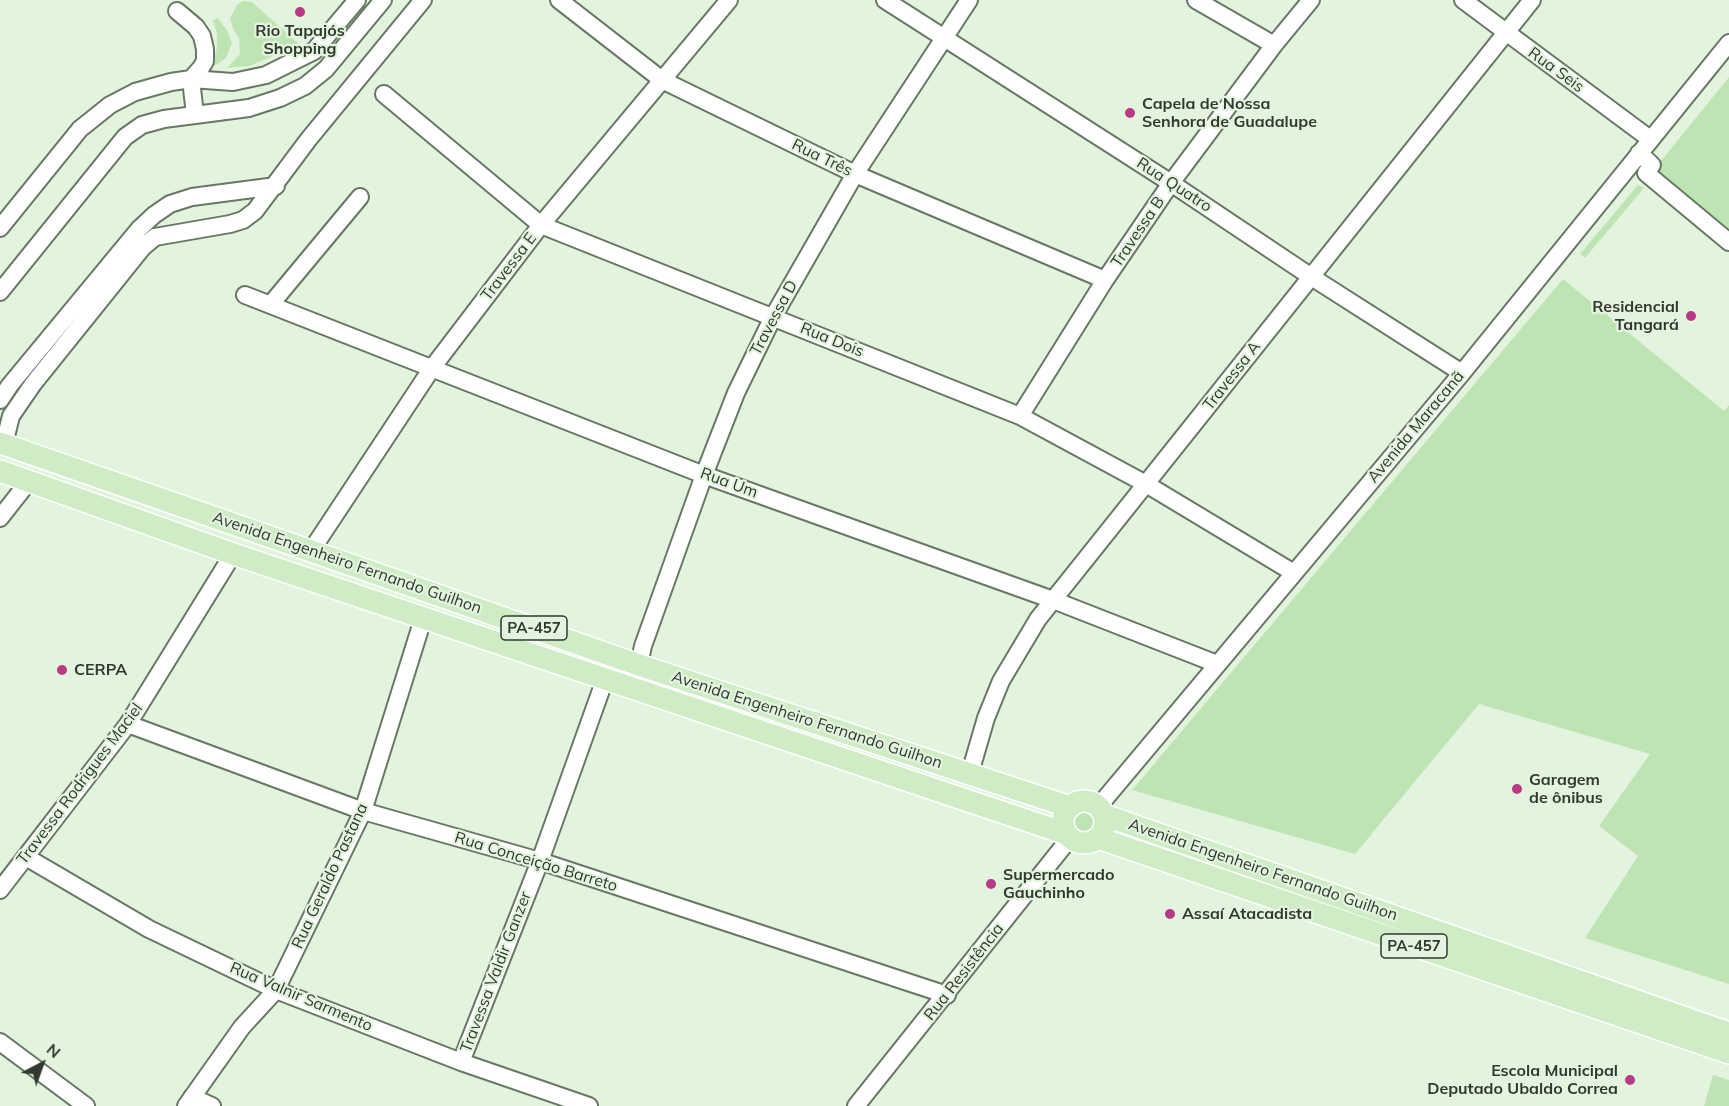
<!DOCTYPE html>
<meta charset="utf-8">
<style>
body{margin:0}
#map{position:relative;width:1729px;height:1106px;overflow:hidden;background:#e3f4de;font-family:Mulish,sans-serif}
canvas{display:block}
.north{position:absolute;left:12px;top:1034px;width:60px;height:60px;-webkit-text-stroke:4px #e3f4de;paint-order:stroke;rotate:41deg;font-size:16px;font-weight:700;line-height:24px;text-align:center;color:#323930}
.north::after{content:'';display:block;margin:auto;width:21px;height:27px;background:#323930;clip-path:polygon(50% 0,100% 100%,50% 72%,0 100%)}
</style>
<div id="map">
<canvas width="1729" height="1106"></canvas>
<div class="north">N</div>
</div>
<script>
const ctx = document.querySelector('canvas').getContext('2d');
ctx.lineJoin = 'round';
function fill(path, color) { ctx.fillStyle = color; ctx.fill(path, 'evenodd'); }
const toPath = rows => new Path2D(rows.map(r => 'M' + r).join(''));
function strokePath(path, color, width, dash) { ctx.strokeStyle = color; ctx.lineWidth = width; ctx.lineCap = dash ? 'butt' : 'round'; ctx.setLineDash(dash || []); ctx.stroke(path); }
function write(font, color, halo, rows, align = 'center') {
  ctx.font = font + ' Mulish,sans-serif'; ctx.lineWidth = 4.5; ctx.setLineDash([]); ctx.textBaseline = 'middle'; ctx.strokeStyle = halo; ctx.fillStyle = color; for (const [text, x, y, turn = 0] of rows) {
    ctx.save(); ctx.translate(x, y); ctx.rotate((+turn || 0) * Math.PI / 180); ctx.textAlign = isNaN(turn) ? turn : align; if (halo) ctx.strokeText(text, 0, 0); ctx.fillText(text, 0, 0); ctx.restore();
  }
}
const green = toPath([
 [243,1,252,2,300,45,249,66,227,68,240,54,239,38,234,31,230,18,237,5],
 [218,18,228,32,232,43,226,58,216,65,213,65,217,47,217,34,213,20],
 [1729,77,1729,236,1652,172],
 [1638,185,1644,188,1585,258,1580,254],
 [1563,279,1724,411,1729,405,1729,984,1585,938,1638,856,1599,826,1650,754,1479,704,1355,854,1132,790],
 '1073 822a14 14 0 1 1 28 0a14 14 0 1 1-28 0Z',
 [1713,1075,1729,1080,1729,1106,1704,1106]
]);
const minor = toPath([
 [559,0,662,80,855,174,1105,280],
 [885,0,1171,183,1310,276,1462,373],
 [1196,0,1274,45],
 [1463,0,1650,139],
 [177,11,196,27,202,36,205,49,205,61,201,68,191,79,195,115],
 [384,94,541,225,1020,416,1146,484,1294,573],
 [1639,153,1652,165,1646,173,1729,242],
 [0,228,80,129,110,105,135,92,171,82,191,79,233,82,266,75,314,51,357,0],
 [0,292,125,137,142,125,164,119,249,108,280,98,305,86,326,69,383,0],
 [245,295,704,475,1053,600,1217,664],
 [271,304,360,197],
 [0,400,10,385,139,229,154,215,170,204,192,197,276,186],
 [1020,416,1105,280,1171,183,1274,45,1311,0],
 [4,444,11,416,33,384,143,247,155,237,230,224,243,220,255,211,308,140,423,0],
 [0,518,29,481],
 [311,551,432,368,541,225,729,0],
 [639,665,643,646,704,475,736,393,773,317,855,174,969,0],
 [128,724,363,811,540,861,947,995],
 [970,773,986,718,1001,681,1038,619,1532,0],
 [1098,807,1462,373,1729,43],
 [26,857,149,929,276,990,461,1062,589,1106],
 [0,890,128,724,233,554],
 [0,1042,86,1106],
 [461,1062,540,861,605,679],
 [192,1097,212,1106],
 [186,1106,242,1027,276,990,363,811,423,619],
 [856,1106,1070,838]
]);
const major = toPath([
 [0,443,639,665,1070,807],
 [0,471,233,554,1067,834],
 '1063 822a21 21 0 1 1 42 0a21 21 0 1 1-42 0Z',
 [1104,815,1729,1033],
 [1098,838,1729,1053]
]);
const markers = [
 [300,12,6,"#b93984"],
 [1130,113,6,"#b93984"],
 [1691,316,6,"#b93984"],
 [62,670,6,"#b93984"],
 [1517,789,6,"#b93984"],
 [991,884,6,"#b93984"],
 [1170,914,6,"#b93984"],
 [1630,1080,6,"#b93984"]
];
const shields = [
 [534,628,66],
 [1414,946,66]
];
const shieldNames = [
 ["PA-457",534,628],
 ["PA-457",1414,946]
];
const poiNames = [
 ["Rio Tapajós",300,31,"center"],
 ["Shopping",300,49,"center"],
 ["Capela de Nossa",1142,104],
 ["Senhora de Guadalupe",1142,122],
 ["Residencial",1679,307,"right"],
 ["Tangará",1679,325,"right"],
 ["CERPA",74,670],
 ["Garagem",1529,780],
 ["de ônibus",1529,798],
 ["Supermercado",1003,875],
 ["Gauchinho",1003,893],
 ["Assaí Atacadista",1182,914],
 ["Escola Municipal",1618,1071,"right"],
 ["Deputado Ubaldo Correa",1618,1089,"right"]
];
const streetNames = [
 ["Rua Seis",1556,70,36],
 ["Rua Três",822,158,26],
 ["Rua Quatro",1174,185,33],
 ["Travessa B",1138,232,-56],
 ["Travessa E",509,267,-53],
 ["Travessa D",774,318,-62],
 ["Rua Dois",832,340,22],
 ["Travessa A",1232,376,-52],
 ["Avenida Maracanã",1416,427,-50],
 ["Rua Um",729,483,20],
 ["Avenida Engenheiro Fernando Guilhon",347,563,19],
 ["Avenida Engenheiro Fernando Guilhon",807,720,18],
 ["Travessa Rodrigues Maciel",80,784,-53],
 ["Rua Conceição Barreto",536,862,17],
 ["Avenida Engenheiro Fernando Guilhon",1263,870,19],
 ["Rua Geraldo Pastana",330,876,-65],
 ["Travessa Valdir Ganzer",496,972,-69],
 ["Rua Resistência",964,972,-52],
 ["Rua Valnir Sarmento",301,997,23]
];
fill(green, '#bfe4b4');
strokePath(minor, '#697765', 20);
strokePath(major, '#fff', 24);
strokePath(minor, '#fff', 16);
strokePath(major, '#d0ecc7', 21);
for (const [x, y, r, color] of markers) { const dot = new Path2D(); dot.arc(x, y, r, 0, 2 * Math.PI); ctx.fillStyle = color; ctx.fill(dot); strokePath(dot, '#e3f4de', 2); }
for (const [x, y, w] of shields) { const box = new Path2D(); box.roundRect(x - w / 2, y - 12, w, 24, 4.5); ctx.fillStyle = '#e3f4de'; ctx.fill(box); strokePath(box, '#323930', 1.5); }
write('bold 15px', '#323930', null, shieldNames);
write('bold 16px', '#323930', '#e3f4de', poiNames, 'left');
write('16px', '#323930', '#e3f4de', streetNames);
</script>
